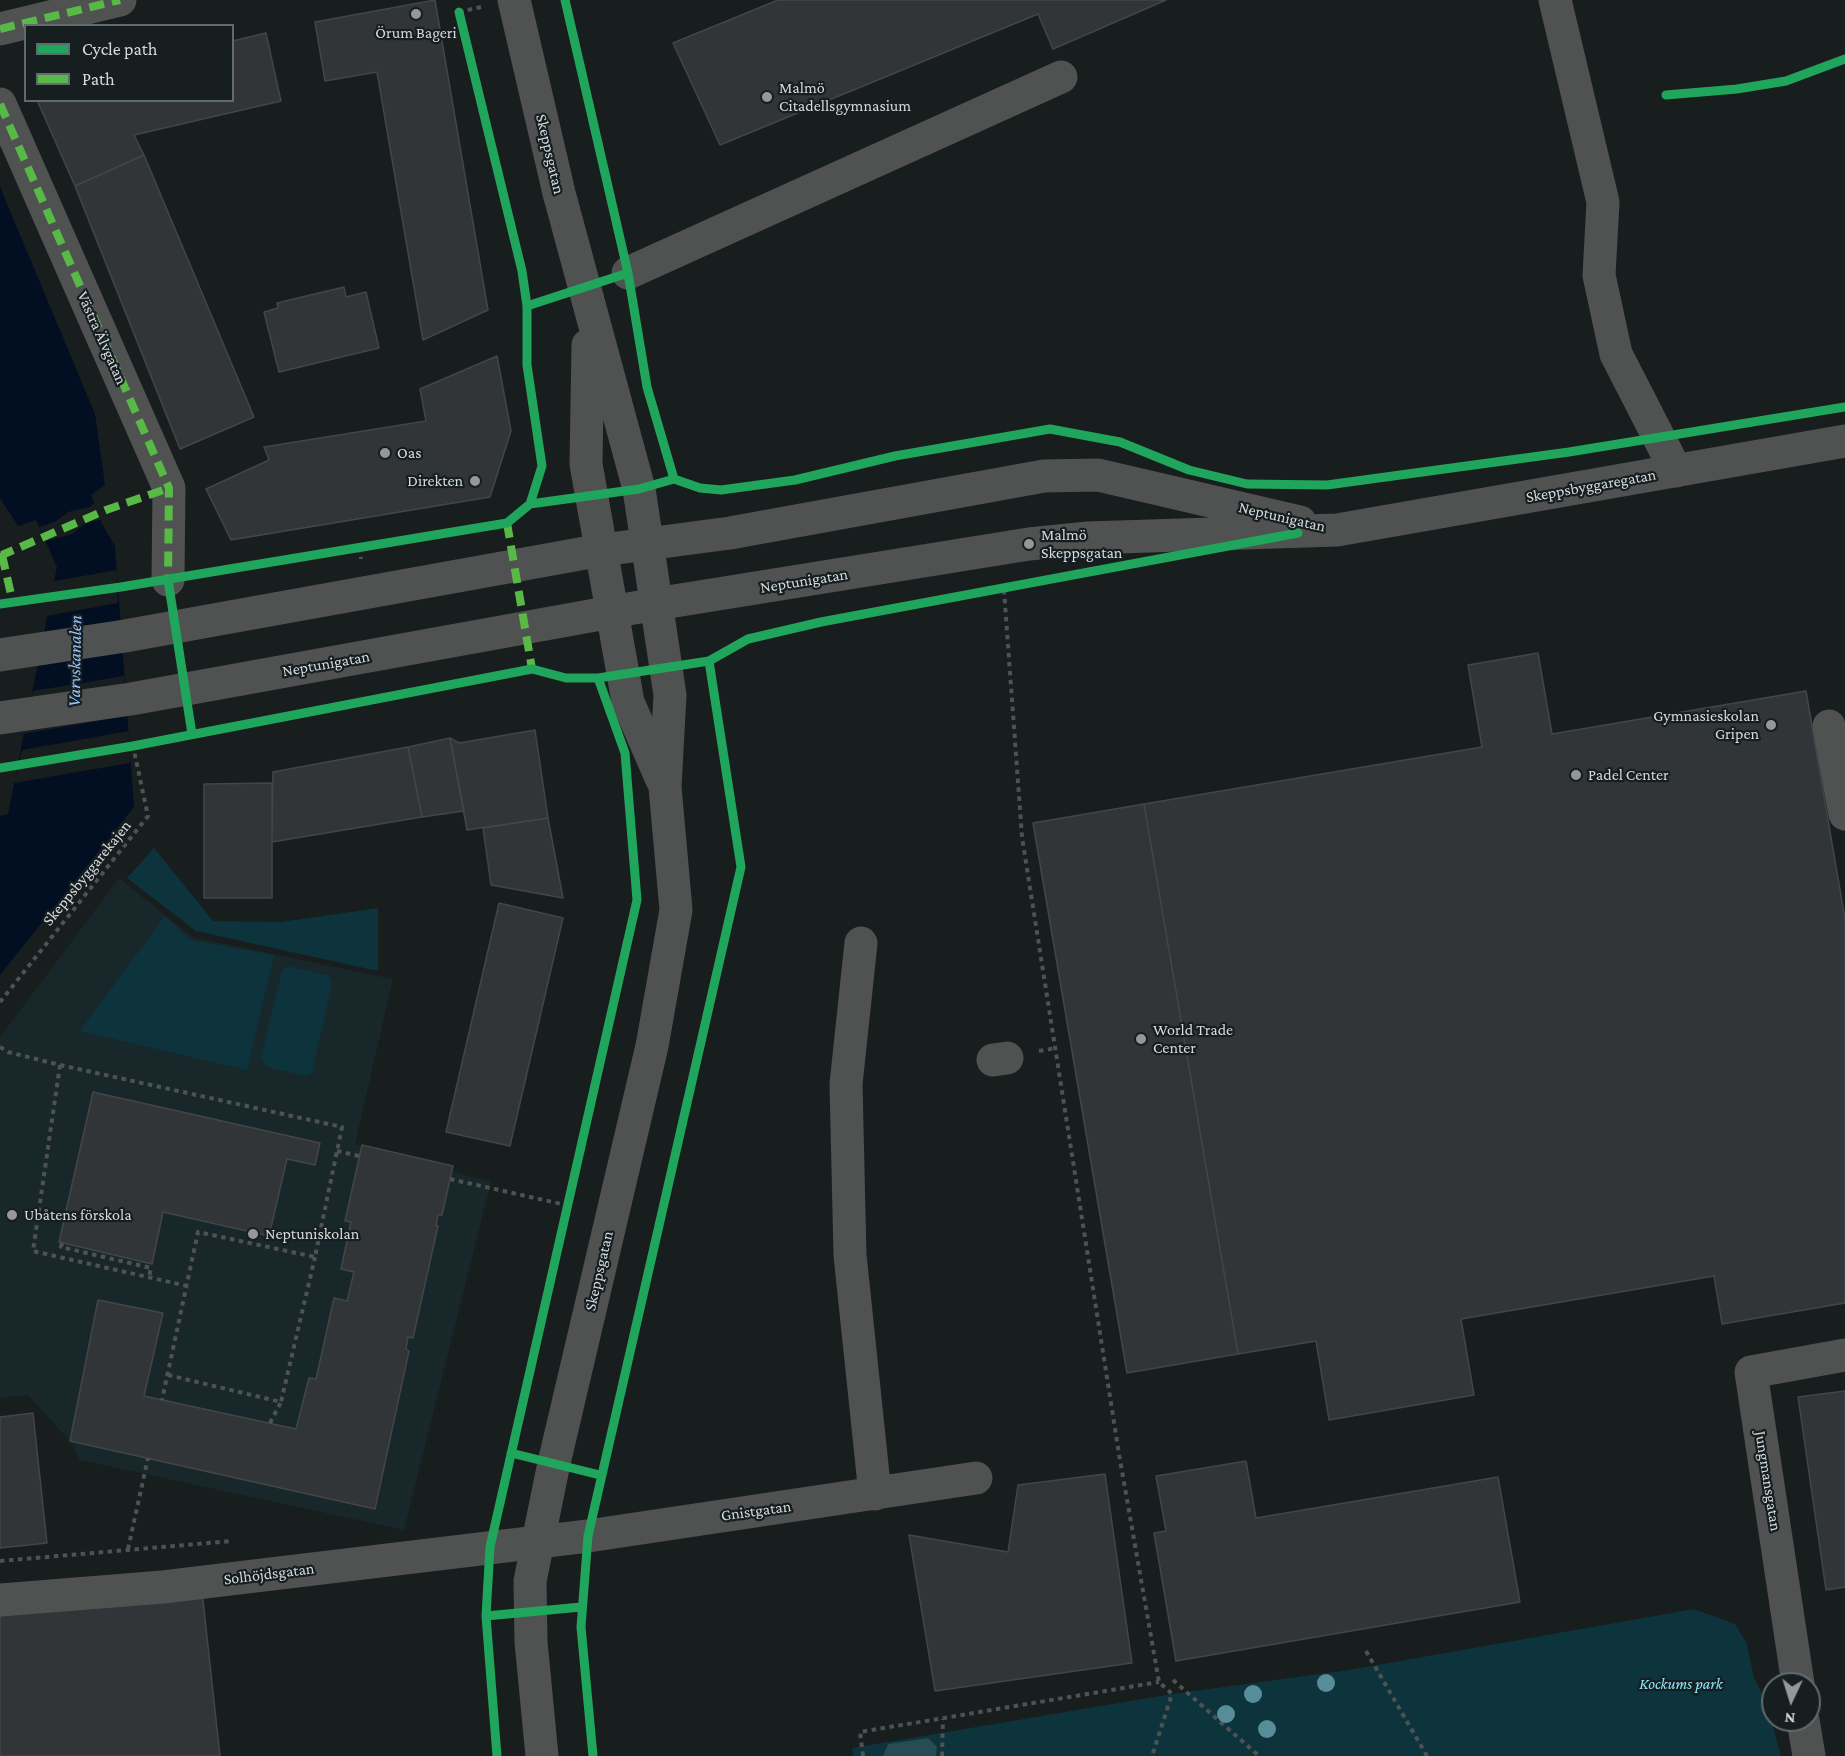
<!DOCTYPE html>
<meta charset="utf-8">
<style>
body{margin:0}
#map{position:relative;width:1845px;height:1756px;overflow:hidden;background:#181d1e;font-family:"Crimson Pro",serif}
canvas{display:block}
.legend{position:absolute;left:24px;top:24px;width:210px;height:78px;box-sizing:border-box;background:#161e20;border:2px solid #636a6c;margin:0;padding:8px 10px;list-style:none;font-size:18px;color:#d6dbdd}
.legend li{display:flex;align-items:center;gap:12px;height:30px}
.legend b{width:30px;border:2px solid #636a6c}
.north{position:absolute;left:1761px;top:1672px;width:60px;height:60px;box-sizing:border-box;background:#161e20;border:2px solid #636a6c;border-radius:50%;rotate:184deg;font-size:16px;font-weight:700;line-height:24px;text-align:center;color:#d6dbdd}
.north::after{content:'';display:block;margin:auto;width:21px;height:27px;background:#94989a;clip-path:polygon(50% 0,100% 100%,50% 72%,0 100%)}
</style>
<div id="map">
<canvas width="1845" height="1756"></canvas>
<ul class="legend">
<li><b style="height:8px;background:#20a55d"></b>Cycle path</li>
<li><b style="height:8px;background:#58b947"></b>Path</li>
</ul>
<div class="north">N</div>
</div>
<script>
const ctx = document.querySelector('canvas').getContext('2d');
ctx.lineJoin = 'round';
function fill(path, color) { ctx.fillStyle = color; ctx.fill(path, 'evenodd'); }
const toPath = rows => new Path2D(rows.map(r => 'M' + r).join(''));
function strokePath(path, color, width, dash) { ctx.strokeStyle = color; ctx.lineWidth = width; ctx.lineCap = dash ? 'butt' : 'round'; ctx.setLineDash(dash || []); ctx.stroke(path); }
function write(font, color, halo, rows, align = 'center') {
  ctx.font = font + ' "Crimson Pro",serif'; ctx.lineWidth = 4.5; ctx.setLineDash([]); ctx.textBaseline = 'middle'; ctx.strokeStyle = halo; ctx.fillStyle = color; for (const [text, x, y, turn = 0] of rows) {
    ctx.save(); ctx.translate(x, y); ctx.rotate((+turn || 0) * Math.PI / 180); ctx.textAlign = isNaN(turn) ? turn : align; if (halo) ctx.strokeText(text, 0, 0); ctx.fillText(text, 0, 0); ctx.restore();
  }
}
const built = toPath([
 [119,878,192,937,393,979,355,1144,491,1182,404,1530,80,1460,70,1441,28,1395,0,1398,0,1037]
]);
const green = toPath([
 [154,848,213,921,281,922,378,908,378,971,196,931,127,878],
 [165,916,190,940,274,955,247,1070,80,1031],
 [288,966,329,976,332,984,312,1073,305,1076,267,1067,261,1059,282,970],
 [1694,1609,1735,1624,1747,1644,1754,1678,1766,1701,1781,1756,853,1756,852,1748,1172,1694,1349,1670]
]);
const forest = toPath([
 [928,1738,937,1747,936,1756,883,1756,888,1744]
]);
const water = toPath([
 [0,187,95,414,105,485,91,495,102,524,115,546,134,807,0,975,0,816,8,814,57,567,36,520,18,526,0,498]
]);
const pier = toPath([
 [94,503,101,520,87,522,72,534,46,541,39,527,55,522,68,512,90,507],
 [117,570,118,603,47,616,54,581],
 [124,676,126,716,23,734,33,691],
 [129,731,130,763,14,783,22,750]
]);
const building = toPath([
 [435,0,488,310,423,340,377,72,325,81,315,22,435,0],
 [778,0,1166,0,1053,49,1038,14,720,145,673,43,778,0],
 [266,33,281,101,134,135,144,155,75,186,37,100,232,100,232,41,266,33],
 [144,155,254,417,180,449,75,186,144,155],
 [344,287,346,297,366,292,379,348,279,372,264,312,278,308,277,303,344,287],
 [497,356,511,431,490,497,231,540,206,489,269,460,264,447,426,421,420,389,497,356],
 [1538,653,1552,734,1806,691,1845,919,1845,1303,1722,1324,1714,1276,1461,1319,1474,1395,1329,1420,1316,1341,1238,1354,1144,804,1482,747,1468,665,1538,653],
 [535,730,548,818,467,830,450,738,459,743,535,730],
 [450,738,464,811,422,817,408,747,450,738],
 [408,747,422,817,272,842,273,772,408,747],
 [272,783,272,898,204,898,204,784,272,783],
 [1144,804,1238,1354,1127,1373,1033,823,1144,804],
 [548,818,563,898,491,885,483,828,548,818],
 [499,903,563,918,510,1146,446,1132,499,903],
 [93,1092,320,1143,315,1165,287,1159,269,1236,163,1212,152,1264,59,1242,93,1092],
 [362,1145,453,1166,442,1215,438,1215,436,1225,438,1226,413,1338,408,1337,406,1349,409,1351,375,1509,70,1441,98,1300,163,1313,144,1396,296,1429,309,1378,316,1379,334,1298,347,1301,354,1272,341,1269,351,1222,345,1221,362,1145],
 [1845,1391,1845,1587,1826,1590,1798,1397,1845,1391],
 [33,1413,47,1543,0,1548,0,1417,33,1413],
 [1246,1461,1256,1518,1498,1477,1520,1602,1176,1661,1154,1533,1166,1531,1156,1476,1246,1461],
 [1105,1474,1132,1663,935,1691,909,1535,1008,1552,1018,1485,1105,1474],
 [202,1591,220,1756,0,1756,0,1613,202,1591]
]);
const path = toPath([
 [459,12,481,7],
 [359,548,361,559],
 [1004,590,1022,837,1119,1454,1159,1682,1172,1694,1152,1756],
 [0,1002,148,816,133,746],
 [0,1047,8,1052,60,1065,342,1127,315,1257,198,1232,162,1400],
 [1039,1051,1056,1048],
 [60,1065,33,1251,187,1286],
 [337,1151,359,1156],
 [450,1179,566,1205],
 [62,1243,61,1247,151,1268,149,1277],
 [168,1375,281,1402,315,1257],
 [270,1423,281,1402],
 [128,1549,148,1458],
 [0,1561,232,1541],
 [1366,1651,1427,1756],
 [1173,1680,1259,1756],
 [863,1756,860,1732,1159,1682],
 [942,1756,943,1719]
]);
const minor = toPath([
 [514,0,559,193,639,489,670,695,665,787,676,910,652,1046,554,1463,530,1581,531,1642,542,1756],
 [1555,0,1603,202,1599,275,1616,354,1676,471],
 [0,29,120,0],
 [0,104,169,488,168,580],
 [628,273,1061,77],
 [588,345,586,464,628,702,662,780],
 [0,655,125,636,602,550,730,533,1044,476,1098,475,1300,522],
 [0,718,131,699,656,604,1029,544,1088,538,1337,530,1845,441],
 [1829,726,1845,814],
 [861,943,846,1084,850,1255,875,1494],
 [993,1060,1007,1058],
 [0,1600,163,1587,588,1536,976,1478],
 [1798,1684,1751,1372,1845,1355],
 [1803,1720,1809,1756]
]);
const quiet = toPath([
 [0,29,120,0],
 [0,104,169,488,168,580],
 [507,523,532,669],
 [0,553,2,555,106,510,169,488],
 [2,555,13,603]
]);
const cycleway = toPath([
 [565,0,628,273,647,387,674,479],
 [459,12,522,271,527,306,527,365,542,466,530,504],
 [1666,95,1737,89,1786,81,1845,59],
 [527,306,628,273],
 [168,580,192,734],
 [0,604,121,587,507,523,530,504,639,489,674,479,700,488,721,490,795,480,895,456,1050,429,1120,442,1189,470,1247,484,1327,485,1569,452,1845,407],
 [0,768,133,746,532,669,566,678,598,678,709,661,748,639,821,622,1298,533],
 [511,1453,600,1475],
 [486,1616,581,1607],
 [497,1756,486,1616,490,1547,637,900,625,753,598,678],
 [593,1756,581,1627,588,1536,741,867,709,661]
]);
const trees = [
 [1326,1683],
 [1253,1694],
 [1226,1714],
 [1267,1729]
];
const markers = [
 [416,14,6,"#94989a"],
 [767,97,6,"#94989a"],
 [385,453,6,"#94989a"],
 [475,481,6,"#94989a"],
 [1029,544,6,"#94989a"],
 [1771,725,6,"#94989a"],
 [1576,775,6,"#94989a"],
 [1141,1039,6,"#94989a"],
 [12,1215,6,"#94989a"],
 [253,1234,6,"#94989a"]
];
const poiNames = [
 ["Örum Bageri",416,33,"center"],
 ["Malmö",779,88],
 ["Citadellsgymnasium",779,106],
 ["Oas",397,453],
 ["Direkten",463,481,"right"],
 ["Malmö",1041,535],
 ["Skeppsgatan",1041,553],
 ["Gymnasieskolan",1759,716,"right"],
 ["Gripen",1759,734,"right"],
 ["Padel Center",1588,775],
 ["World Trade",1153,1030],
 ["Center",1153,1048],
 ["Ubåtens förskola",24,1215],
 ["Neptuniskolan",265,1234]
];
const streetNames = [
 ["Skeppsgatan",550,154,77],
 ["Västra Älvgatan",102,338,66],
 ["Skeppsbyggaregatan",1591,486,-10],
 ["Neptunigatan",1282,517,13],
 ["Neptunigatan",804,581,-9],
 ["Neptunigatan",326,664,-10],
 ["Skeppsbyggarekajen",87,873,-51],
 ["Skeppsgatan",599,1271,-77],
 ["Jungmansgatan",1768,1481,81],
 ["Gnistgatan",756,1511,-8],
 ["Solhöjdsgatan",269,1574,-7]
];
const parkNames = [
 ["Kockums park",1681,1684]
];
const waterNames = [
 ["Varvskanalen",75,661,-89]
];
fill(built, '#18272a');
fill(green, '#0d343c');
fill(forest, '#264c54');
fill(water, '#020e21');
fill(pier, '#181d1e');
fill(building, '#323537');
strokePath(building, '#424648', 1.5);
strokePath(path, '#4f5253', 4, [4.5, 4.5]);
strokePath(minor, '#505252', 33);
strokePath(quiet, '#58b947', 8, [15, 8]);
strokePath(cycleway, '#20a55d', 9);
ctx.fillStyle = '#578c99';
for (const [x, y] of trees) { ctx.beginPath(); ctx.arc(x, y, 9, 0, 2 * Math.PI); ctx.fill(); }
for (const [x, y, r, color] of markers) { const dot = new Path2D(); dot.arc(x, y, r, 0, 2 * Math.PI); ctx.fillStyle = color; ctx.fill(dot); strokePath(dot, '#161e20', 2); }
write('16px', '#d6dbdd', '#161e20', poiNames, 'left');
write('16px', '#d6dbdd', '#161e20', streetNames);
write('italic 16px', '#8ae7fd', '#161e20', parkNames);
write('italic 18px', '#98c4fd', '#161e20', waterNames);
</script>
